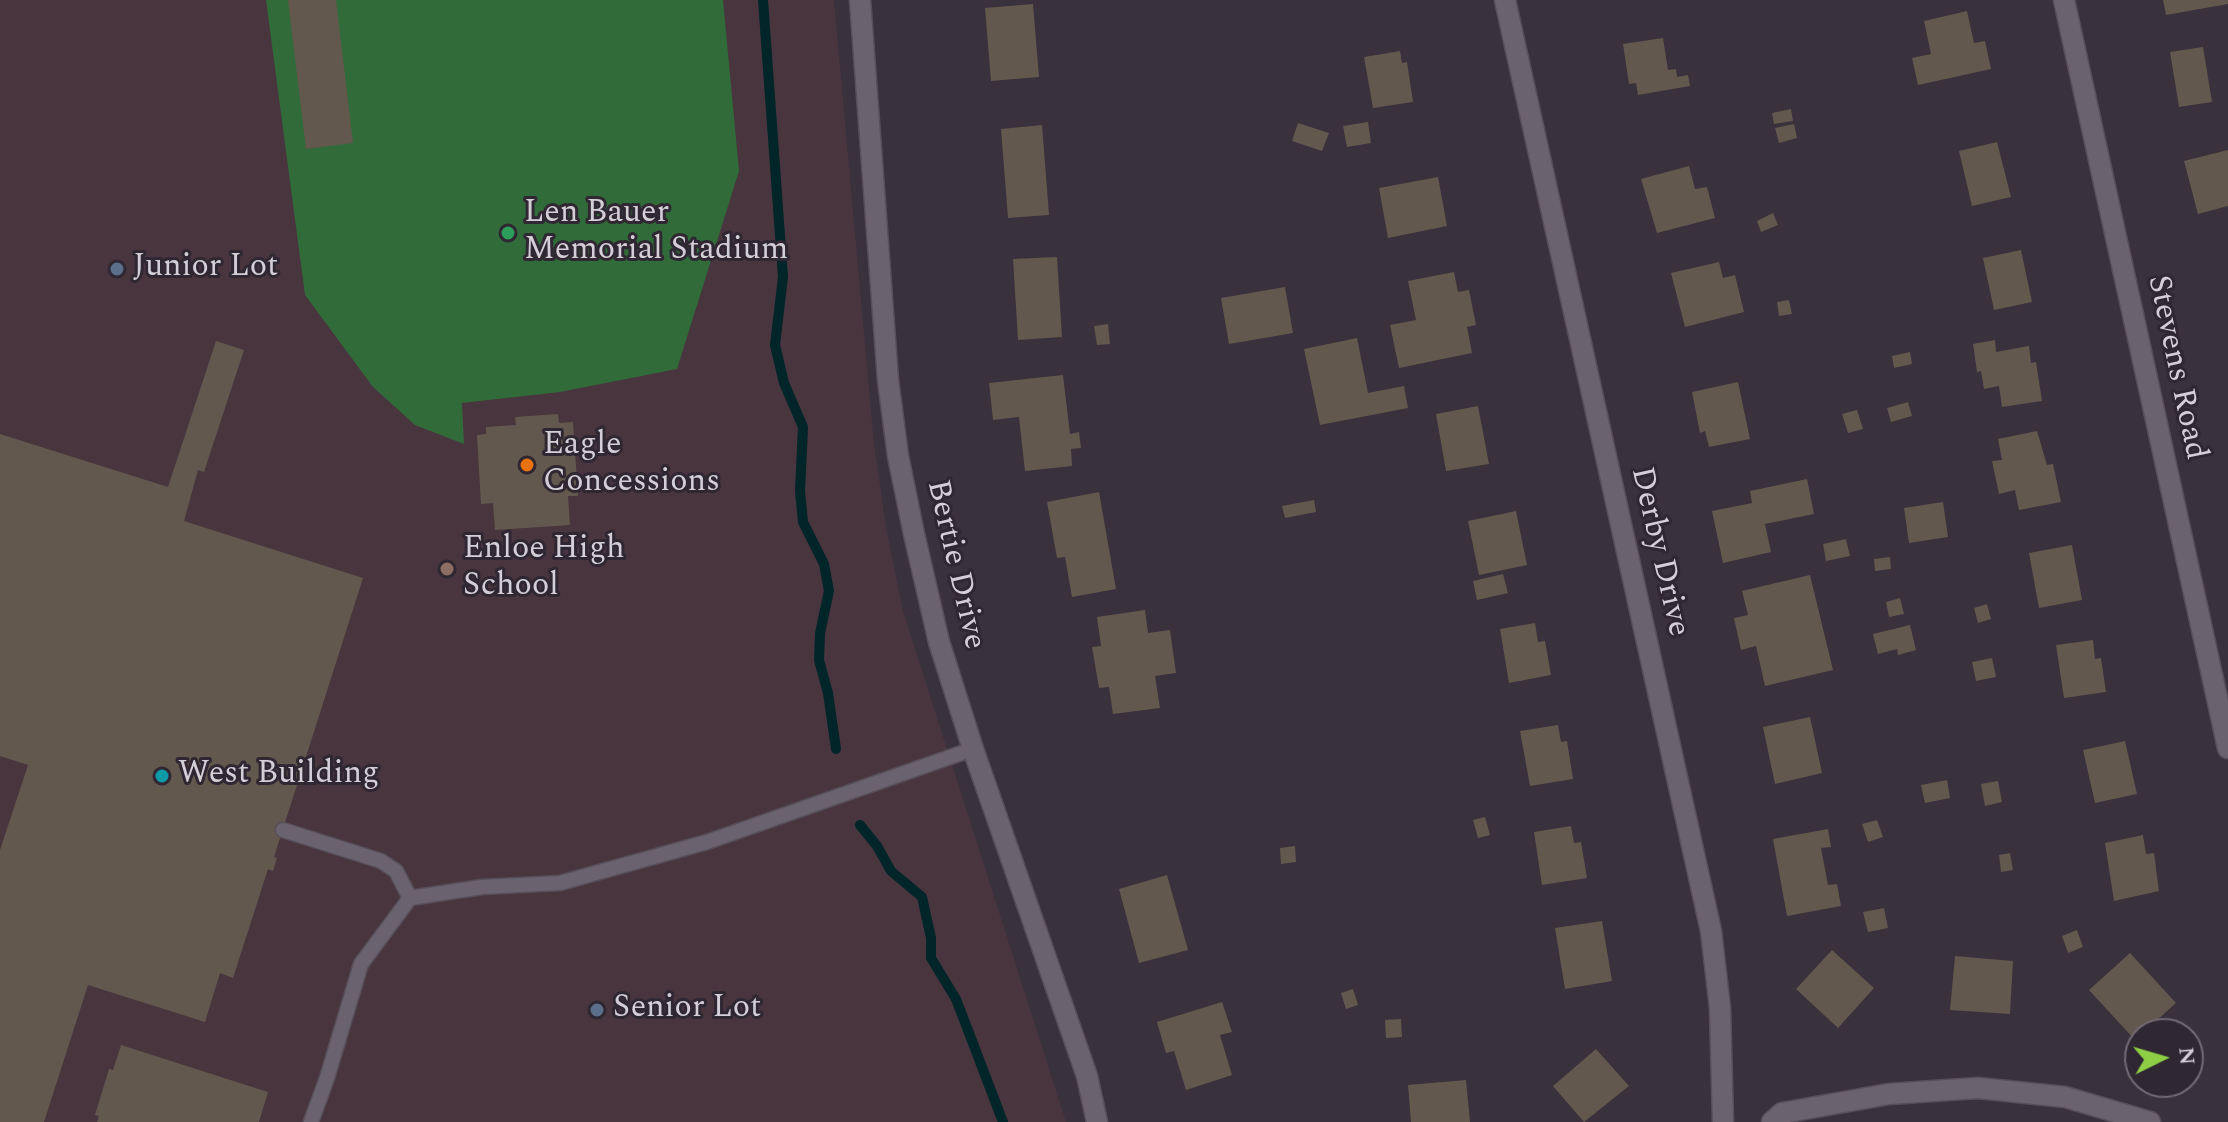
<!DOCTYPE html>
<style>
body{margin:0}
#map{position:relative;width:2228px;height:1122px;overflow:hidden;background:#39313c;font-family:Spectral,serif}
canvas{display:block}
.north{position:absolute;left:2124px;top:1018px;width:80px;height:80px;box-sizing:border-box;background:#2f2732;border:2px solid #716a74;border-radius:50%;rotate:85deg;font-size:22px;font-weight:700;line-height:32px;text-align:center;color:#d4cfd6}
.north::after{content:'';display:block;margin:auto;width:28px;height:36px;background:#8dce44;clip-path:polygon(50% 0,100% 100%,50% 72%,0 100%)}
</style>
<div id="map">
<canvas width="2228" height="1122"></canvas>
<div class="north">N</div>
</div>
<script>
const ctx = document.querySelector('canvas').getContext('2d');
ctx.lineJoin = 'round';
function fill(path, color) { ctx.fillStyle = color; ctx.fill(path, 'evenodd'); }
const toPath = rows => new Path2D(rows.map(r => 'M' + r).join(''));
function strokePath(path, color, width, dash) { ctx.strokeStyle = color; ctx.lineWidth = width; ctx.lineCap = dash ? 'butt' : 'round'; ctx.setLineDash(dash || []); ctx.stroke(path); }
function write(font, color, halo, rows, align = 'center') {
  ctx.font = font + ' Spectral,serif'; ctx.lineWidth = 6; ctx.setLineDash([]); ctx.textBaseline = 'middle'; ctx.strokeStyle = halo; ctx.fillStyle = color; for (const [text, x, y, turn = 0] of rows) {
    ctx.save(); ctx.translate(x, y); ctx.rotate((+turn || 0) * Math.PI / 180); ctx.textAlign = isNaN(turn) ? turn : align; if (halo) ctx.strokeText(text, 0, 0); ctx.fillText(text, 0, 0); ctx.restore();
  }
}
const education = toPath([
 [0,0,834,0,874,444,886,527,903,611,1066,1122,0,1122]
]);
const green = toPath([
 [266,0,723,0,739,171,677,369,560,392,462,403,464,444,415,425,373,387,305,295]
]);
const stream = toPath([
 [763,0,783,277,775,345,784,383,803,427,800,491,803,522,824,564,829,591,820,633,819,660,828,693,836,749],
 [860,825,877,846,891,871,922,897,931,938,931,958,956,999,1003,1122]
]);
const building = toPath([
 [288,0,336,0,353,143,306,149],
 [2163,0,2228,0,2228,4,2166,15],
 [1033,4,1039,77,991,81,985,8],
 [1967,11,1974,43,1985,41,1991,69,1918,85,1912,58,1931,54,1924,21],
 [1663,38,1668,70,1676,69,1677,77,1688,75,1690,86,1638,95,1636,83,1629,84,1623,44],
 [2203,47,2212,102,2179,107,2170,52],
 [1400,51,1402,63,1407,62,1413,102,1373,108,1364,57],
 [1791,109,1793,121,1774,124,1772,113],
 [1368,122,1371,143,1347,147,1343,126],
 [1298,123,1329,133,1322,151,1292,141],
 [1794,124,1797,138,1779,143,1775,128],
 [1042,125,1049,215,1008,218,1001,129],
 [1997,142,2011,197,1972,206,1959,151],
 [2228,150,2228,206,2198,214,2184,161],
 [1689,166,1695,189,1707,187,1715,218,1657,233,1641,179],
 [1438,177,1447,226,1388,238,1379,188],
 [1773,213,1778,225,1761,232,1757,221],
 [2021,250,2032,302,1994,310,1983,258],
 [1057,257,1062,337,1018,340,1013,259],
 [1719,262,1723,278,1735,275,1744,312,1685,327,1671,273],
 [1454,272,1458,292,1469,290,1476,325,1467,327,1472,353,1399,368,1390,325,1416,320,1408,281],
 [1285,287,1293,333,1229,344,1221,298],
 [1789,300,1792,314,1779,316,1777,302],
 [1108,324,1110,344,1097,345,1094,326],
 [1357,338,1368,393,1404,386,1408,408,1320,425,1304,349],
 [1995,340,1996,352,2029,346,2031,363,2036,362,2042,401,2002,407,1999,386,1984,389,1981,371,1977,372,1973,344],
 [216,341,244,350,204,472,198,470,184,521,363,578,274,857,277,858,273,871,268,869,233,978,220,973,205,1022,88,985,44,1122,0,1122,0,850,28,765,0,756,0,434,168,487],
 [1910,352,1912,364,1894,368,1892,356],
 [1063,375,1070,434,1079,432,1081,448,1071,449,1072,466,1025,471,1019,417,993,420,989,383],
 [1738,382,1750,439,1709,447,1705,431,1700,433,1692,392],
 [1908,402,1912,416,1891,422,1887,408],
 [1478,406,1489,464,1446,471,1436,414],
 [1857,410,1863,429,1848,433,1842,414],
 [558,414,559,423,573,422,578,496,568,496,570,525,495,530,493,503,481,504,477,435,486,434,486,427,516,425,515,417],
 [2037,431,2047,465,2053,464,2061,502,2019,510,2015,490,1999,494,1992,461,2002,460,1998,439],
 [1807,479,1814,514,1765,524,1771,552,1723,563,1712,511,1752,503,1750,491],
 [1099,492,1116,589,1072,597,1065,557,1057,558,1047,502],
 [1314,500,1316,512,1285,518,1282,506],
 [1943,502,1948,537,1909,543,1904,508],
 [1516,511,1527,565,1479,575,1468,521],
 [1846,539,1850,556,1826,561,1823,544],
 [2072,545,2082,600,2039,608,2029,553],
 [1890,557,1891,569,1875,571,1874,559],
 [1503,574,1508,593,1477,600,1473,581],
 [1810,575,1833,670,1765,686,1756,646,1741,650,1734,618,1748,615,1742,591],
 [1900,598,1904,614,1889,617,1886,602],
 [1987,604,1991,619,1978,623,1974,608],
 [1145,610,1148,633,1170,630,1176,673,1155,676,1160,708,1113,714,1109,687,1099,688,1092,647,1101,646,1097,617],
 [1535,623,1538,642,1545,641,1551,675,1509,683,1500,629],
 [1910,625,1916,650,1898,655,1897,649,1878,654,1873,634],
 [2093,640,2095,659,2101,658,2106,692,2064,698,2056,645],
 [1992,658,1996,677,1976,681,1972,662],
 [1810,717,1822,773,1775,784,1763,727],
 [1558,725,1561,742,1567,741,1573,779,1530,786,1520,731],
 [2125,741,2137,794,2095,803,2083,750],
 [1947,780,1950,798,1925,803,1921,785],
 [1998,781,2002,802,1985,806,1981,784],
 [1485,817,1490,835,1478,838,1473,820],
 [1877,820,1883,837,1868,842,1862,824],
 [1571,826,1574,843,1581,842,1587,878,1542,885,1534,832],
 [1828,829,1831,847,1821,848,1828,885,1837,884,1841,906,1787,916,1773,839],
 [2143,835,2146,854,2154,853,2159,891,2114,901,2105,843],
 [1295,846,1296,862,1281,864,1280,848],
 [2010,853,2013,870,2001,872,1999,855],
 [1167,875,1188,950,1139,963,1119,889],
 [1884,908,1888,928,1868,932,1863,912],
 [1602,921,1612,981,1565,989,1555,928],
 [2077,930,2083,947,2068,953,2062,936],
 [1832,950,1874,988,1838,1028,1796,989],
 [2130,953,2176,1003,2135,1040,2089,990],
 [1955,956,2013,961,2010,1014,1950,1010],
 [1353,989,1358,1005,1346,1009,1341,993],
 [1222,1002,1232,1032,1220,1035,1232,1075,1186,1090,1174,1051,1166,1053,1157,1022],
 [1401,1019,1402,1037,1386,1038,1385,1020],
 [121,1045,268,1092,259,1122,97,1122,99,1116,95,1115,109,1069,113,1070],
 [1596,1049,1629,1086,1584,1122,1553,1086],
 [1466,1080,1470,1122,1411,1122,1408,1085]
]);
const lane = toPath([
 [283,830,381,861,396,871,410,898],
 [311,1122,327,1078,361,964,410,898,482,887,560,883,707,842,973,749]
]);
const street = toPath([
 [860,0,888,380,898,456,914,534,939,642,973,749,1087,1076,1097,1122],
 [1505,0,1711,931,1720,1008,1723,1122],
 [2064,0,2228,748],
 [1772,1122,1782,1113,1889,1094,1978,1088,2065,1097,2150,1122]
]);
const markers = [
 [508,233,8,"#2e9e5b"],
 [117,269,8,"#5c6f8a"],
 [527,465,8,"#e8710a"],
 [447,569,8,"#8d6e63"],
 [162,776,8,"#0f9aa8"],
 [597,1010,8,"#5c6f8a"]
];
const poiNames = [
 ["Len Bauer",524,215],
 ["Memorial Stadium",524,252],
 ["Junior Lot",133,269],
 ["Eagle",543,447],
 ["Concessions",543,484],
 ["Enloe High",463,551],
 ["School",463,588],
 ["West Building",178,776],
 ["Senior Lot",613,1010]
];
const streetNames = [
 ["Stevens Road",2175,368,78],
 ["Derby Drive",1658,552,77],
 ["Bertie Drive",954,565,77]
];
fill(education, '#48353e');
fill(green, '#316b39');
strokePath(stream, '#012529', 10);
fill(building, '#63584d');
strokePath(lane, '#564f59', 17);
strokePath(street, '#564f59', 23);
strokePath(lane, '#6b626f', 14);
strokePath(street, '#6b626f', 20);
for (const [x, y, r, color] of markers) { const dot = new Path2D(); dot.arc(x, y, r, 0, 2 * Math.PI); ctx.fillStyle = color; ctx.fill(dot); strokePath(dot, '#2f2732', 3); }
write('32px', '#d4cfd6', '#2f2732', poiNames, 'left');
write('32px', '#d4cfd6', '#2f2732', streetNames);
</script>
